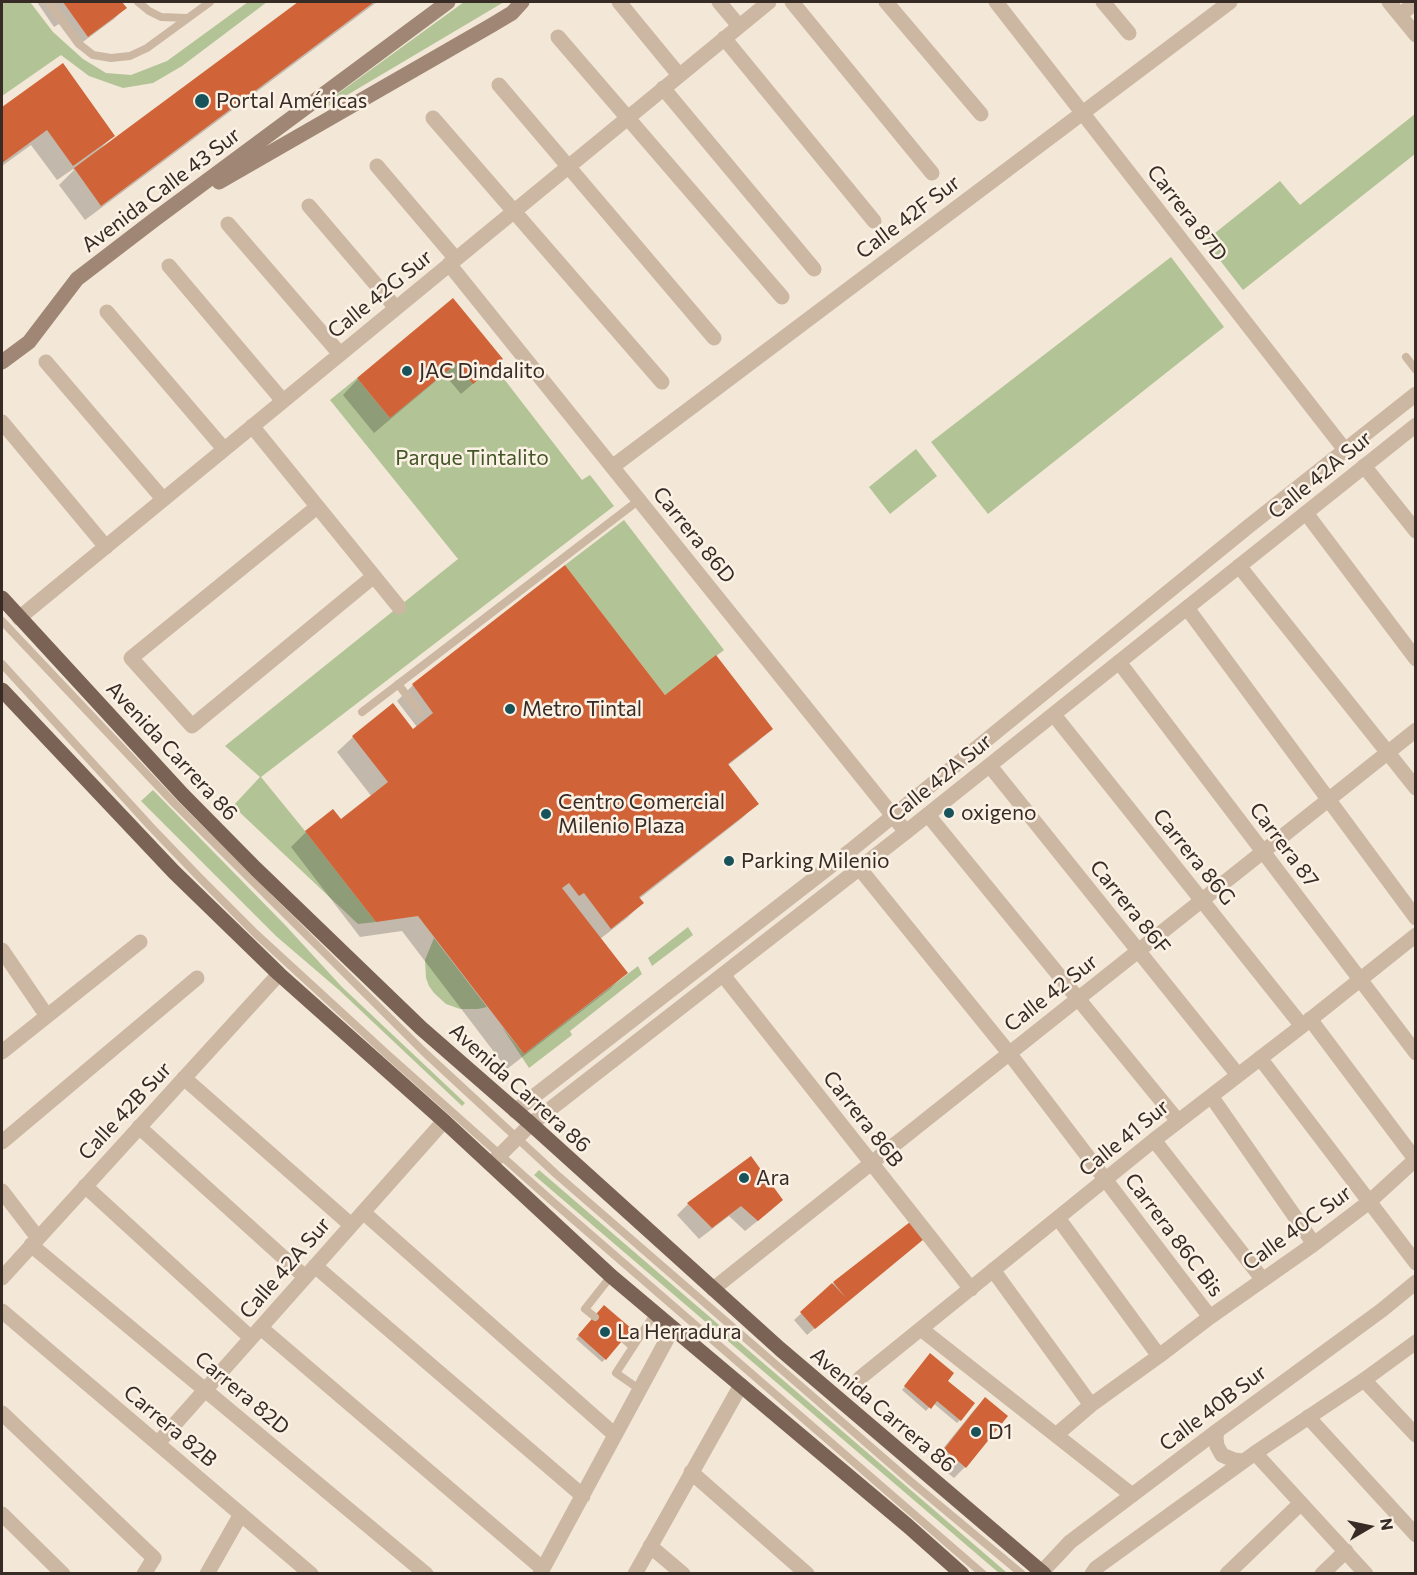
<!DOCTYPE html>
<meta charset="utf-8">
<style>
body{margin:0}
#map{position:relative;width:1417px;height:1575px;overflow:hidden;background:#f3e7d7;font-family:Commissioner,sans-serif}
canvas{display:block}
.frame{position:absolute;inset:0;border:3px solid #362b25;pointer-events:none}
.north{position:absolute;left:1339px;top:1497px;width:60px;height:60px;-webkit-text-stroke:4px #fbf1e4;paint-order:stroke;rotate:81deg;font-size:16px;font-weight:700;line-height:24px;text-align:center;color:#362b25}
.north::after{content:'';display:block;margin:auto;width:21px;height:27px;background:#362b25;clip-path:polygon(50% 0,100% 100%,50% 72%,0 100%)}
</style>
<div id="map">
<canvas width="1417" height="1575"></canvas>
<div class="frame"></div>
<div class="north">N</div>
</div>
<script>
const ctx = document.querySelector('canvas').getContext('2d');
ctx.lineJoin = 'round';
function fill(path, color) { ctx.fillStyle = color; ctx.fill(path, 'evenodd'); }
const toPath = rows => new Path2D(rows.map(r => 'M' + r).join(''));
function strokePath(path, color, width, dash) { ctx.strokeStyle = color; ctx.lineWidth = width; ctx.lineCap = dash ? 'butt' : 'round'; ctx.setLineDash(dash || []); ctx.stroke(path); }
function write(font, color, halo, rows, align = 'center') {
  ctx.font = font + ' Commissioner,sans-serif'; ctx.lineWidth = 5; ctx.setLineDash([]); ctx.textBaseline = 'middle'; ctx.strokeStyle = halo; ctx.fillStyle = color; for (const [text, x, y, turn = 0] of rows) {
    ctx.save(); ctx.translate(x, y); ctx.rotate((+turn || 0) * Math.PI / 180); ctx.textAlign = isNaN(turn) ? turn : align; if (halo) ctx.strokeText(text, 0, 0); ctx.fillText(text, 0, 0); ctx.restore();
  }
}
const green = toPath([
 [2,2,30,2,53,32,83,59,106,73,131,75,167,61,248,2,267,2,182,66,153,83,123,88,89,76,61,55,2,96],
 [464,2,504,2,327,107,324,106,325,103],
 [1415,114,1415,154,1243,290,1205,241,1280,181,1300,205],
 [1171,257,1224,327,988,514,931,442],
 [457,363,473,383,494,366,582,480,590,475,614,506,261,777,305,831,376,922,358,924,233,806,260,777,225,746,458,559,330,400,357,378,390,418],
 [916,449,937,476,890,514,869,487],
 [624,520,724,650,665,695,565,565],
 [153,790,286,926,342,987,465,1103,462,1106,339,990,276,936,141,801],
 [688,927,693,935,652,966,648,958],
 [434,938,487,1007,478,1009,460,1009,446,1004,434,993,429,986,426,978,425,960],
 [638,966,642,974,570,1031,572,1035,529,1068,502,1027,524,1054],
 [539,1170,1006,1572,999,1573,534,1175]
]);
const shadow = toPath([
 [37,2,120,2,125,8,114,19,76,47,59,24,54,27],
 [301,2,377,2,85,220,59,185,74,170,73,169,57,180,31,145,2,166,2,109,63,65,113,136,102,147,103,148],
 [453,301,489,370,461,394,444,374,374,433,343,395,358,379],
 [565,567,665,697,771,729,755,744,727,766,757,804,741,819,639,899,642,903,627,918,600,939,626,973,610,989,507,1069,402,931,360,937,291,847,306,832,340,821,372,797,337,752,353,737,412,731,417,727,397,701,413,685],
 [782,1200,770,1211,745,1231,729,1216,699,1239,677,1215,688,1204],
 [910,1224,836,1310,807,1335,794,1320,834,1283],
 [601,1310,605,1359,602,1362,576,1339],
 [927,1359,946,1381,960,1420,957,1423,933,1403,926,1411,902,1390],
 [985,1399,965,1467,954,1478,933,1461,974,1410]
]);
const building = toPath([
 [63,2,122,2,127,8,88,37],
 [298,2,374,2,101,206,74,168],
 [63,63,115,136,73,166,47,130,2,163,2,107],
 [453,298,503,359,473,384,457,363,390,418,357,378],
 [565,565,665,695,716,655,773,729,728,764,759,804,639,897,644,903,611,929,584,893,579,896,569,883,562,888,628,973,524,1054,418,916,376,922,305,831,333,809,341,819,388,782,352,736,393,703,413,729,433,713,412,684],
 [751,1156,783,1200,758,1221,741,1206,712,1228,687,1203],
 [910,1222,924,1239,815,1329,800,1312,832,1283,846,1298,833,1282],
 [604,1305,632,1329,606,1360,578,1335],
 [930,1353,954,1373,948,1381,975,1403,961,1421,937,1401,931,1409,904,1386],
 [985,1397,1008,1416,966,1468,944,1449]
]);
const service = toPath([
 [49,2,79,44,93,55,111,58,130,56,147,48,210,2],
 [138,2,149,11,161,17,187,18],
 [1406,357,1416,370],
 [2,621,175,804,423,1051,556,1174,909,1480,1022,1574],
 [2,664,151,827,200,878,256,934,388,1055,552,1201,983,1574],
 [398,684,420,713],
 [362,712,639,500],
 [595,1317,585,1309,611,1276],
 [624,1339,633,1347],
 [639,1389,616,1373,655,1313]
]);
const minor = toPath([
 [619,2,679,75],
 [719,2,739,26],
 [792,2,932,173],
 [886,2,981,114],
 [996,2,1345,450],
 [1103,2,1129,33],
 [1389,2,1416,35],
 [1400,15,1416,2],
 [558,37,782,297],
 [724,38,874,221],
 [499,85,714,338],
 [663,88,814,269],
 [433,118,662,382],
 [377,166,456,259],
 [309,206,396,308],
 [228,224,340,354],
 [449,264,906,832],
 [169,266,283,401],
 [107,312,224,449],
 [46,362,163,499],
 [2,422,106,547],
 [252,426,399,607],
 [1364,466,1416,531],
 [612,467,1230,2],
 [317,507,131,658,192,726,374,576],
 [1306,513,1416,659],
 [1239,566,1416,788],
 [1187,608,1416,918],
 [19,618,769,2],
 [1119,662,1416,1053],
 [1054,715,1302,1026],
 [990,766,1238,1075],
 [928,815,1178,1121],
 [860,869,1009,1053,1210,1317],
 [2,950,47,1016],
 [723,975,971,1289],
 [1310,1019,1415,1159],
 [2,1052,140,942],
 [1260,1058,1416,1263],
 [184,1078,351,1225],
 [1211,1096,1314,1244],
 [139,1127,305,1277],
 [1154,1140,1263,1280],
 [2,1142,197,978],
 [85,1186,251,1338],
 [2,1191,38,1238],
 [363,1212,615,1435],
 [1058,1218,1159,1356],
 [31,1245,426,1574],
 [315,1266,583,1496],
 [993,1270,1091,1405],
 [713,1289,1416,730],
 [2,1311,311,1574],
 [261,1328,543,1569],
 [921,1329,1132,1495],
 [860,1378,1154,1140,1302,1026,1416,935],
 [1364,1380,1416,1435],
 [2,1413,154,1558,144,1574],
 [1308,1417,1416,1535],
 [1056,1435,1091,1405,1159,1356,1210,1317,1314,1244,1369,1202,1416,1159],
 [158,1443,444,1121],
 [1255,1453,1366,1574],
 [691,1472,807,1574],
 [2,1514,63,1574],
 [650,1546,683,1574],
 [207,1574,241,1514],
 [540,1574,673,1328],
 [635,1574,741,1385],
 [1227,1574,1301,1503],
 [1322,1574,1346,1551]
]);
const tertiary = toPath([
 [515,1111,850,851,1249,526,1416,394],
 [491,1164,531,1124,906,832,1416,425],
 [2,1278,279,974],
 [1217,1431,1216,1438,1217,1446,1222,1455,1234,1460,1243,1461],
 [1040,1574,1070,1542,1217,1431,1382,1310,1416,1282],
 [1092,1574,1096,1568,1255,1453,1364,1380,1416,1342]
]);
const secondary = toPath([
 [219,182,492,25,512,13,522,2],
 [2,362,29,342,77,279,154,220,448,2]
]);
const primary = toPath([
 [2,598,183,795,256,869,421,1028,531,1124,780,1349,1044,1574],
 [2,690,174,872,279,974,444,1121,611,1276,908,1526,962,1574]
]);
const markers = [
 [202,101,8,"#18535b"],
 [407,371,6,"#18535b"],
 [510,709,6,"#18535b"],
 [949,813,6,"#18535b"],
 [546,814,6,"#18535b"],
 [729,861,6,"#18535b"],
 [744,1178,6,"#18535b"],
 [605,1332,6,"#18535b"],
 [976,1432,6,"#18535b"]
];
const poiNames = [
 ["Portal Américas",216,101],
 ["JAC Dindalito",419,371],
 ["Metro Tintal",522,709],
 ["Centro Comercial",558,802],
 ["Milenio Plaza",558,826],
 ["oxigeno",961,813],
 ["Parking Milenio",741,861],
 ["Ara",756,1178],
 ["La Herradura",617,1332],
 ["D1",988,1432]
];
const streetNames = [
 ["Avenida Calle 43 Sur",161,190,-37],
 ["Carrera 87D",1187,213,52],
 ["Calle 42F Sur",908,217,-37],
 ["Calle 42G Sur",380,294,-39],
 ["Calle 42A Sur",1320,475,-39],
 ["Carrera 86D",694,535,51],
 ["Avenida Carrera 86",172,751,47],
 ["Calle 42A Sur",940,778,-39],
 ["Carrera 87",1284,845,53],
 ["Carrera 86G",1194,857,51],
 ["Carrera 86F",1130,907,51],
 ["Calle 42 Sur",1051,993,-38],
 ["Avenida Carrera 86",520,1088,42],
 ["Calle 42B Sur",125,1111,-47],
 ["Carrera 86B",863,1119,52],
 ["Calle 41 Sur",1124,1138,-39],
 ["Calle 40C Sur",1297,1228,-36],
 ["Carrera 86C Bis",1174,1235,53],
 ["Calle 42A Sur",285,1268,-49],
 ["Carrera 82D",242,1393,40],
 ["Calle 40B Sur",1213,1408,-37],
 ["Avenida Carrera 86",883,1410,40],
 ["Carrera 82B",170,1426,40]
];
const parkNames = [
 ["Parque Tintalito",472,458]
];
fill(green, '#b2c396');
fill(shadow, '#0003');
fill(building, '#d06438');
strokePath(service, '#ccb7a3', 8);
strokePath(minor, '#ccb7a3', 15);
strokePath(tertiary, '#ccb7a3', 15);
strokePath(secondary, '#a08674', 15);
strokePath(primary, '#7a6355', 15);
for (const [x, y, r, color] of markers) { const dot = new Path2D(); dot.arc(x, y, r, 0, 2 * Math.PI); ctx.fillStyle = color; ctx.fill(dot); strokePath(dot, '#fbf1e4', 2); }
write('21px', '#362b25', '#fbf1e4', poiNames, 'left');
write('21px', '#362b25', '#fbf1e4', streetNames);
write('21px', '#435627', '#fbf1e4', parkNames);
</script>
